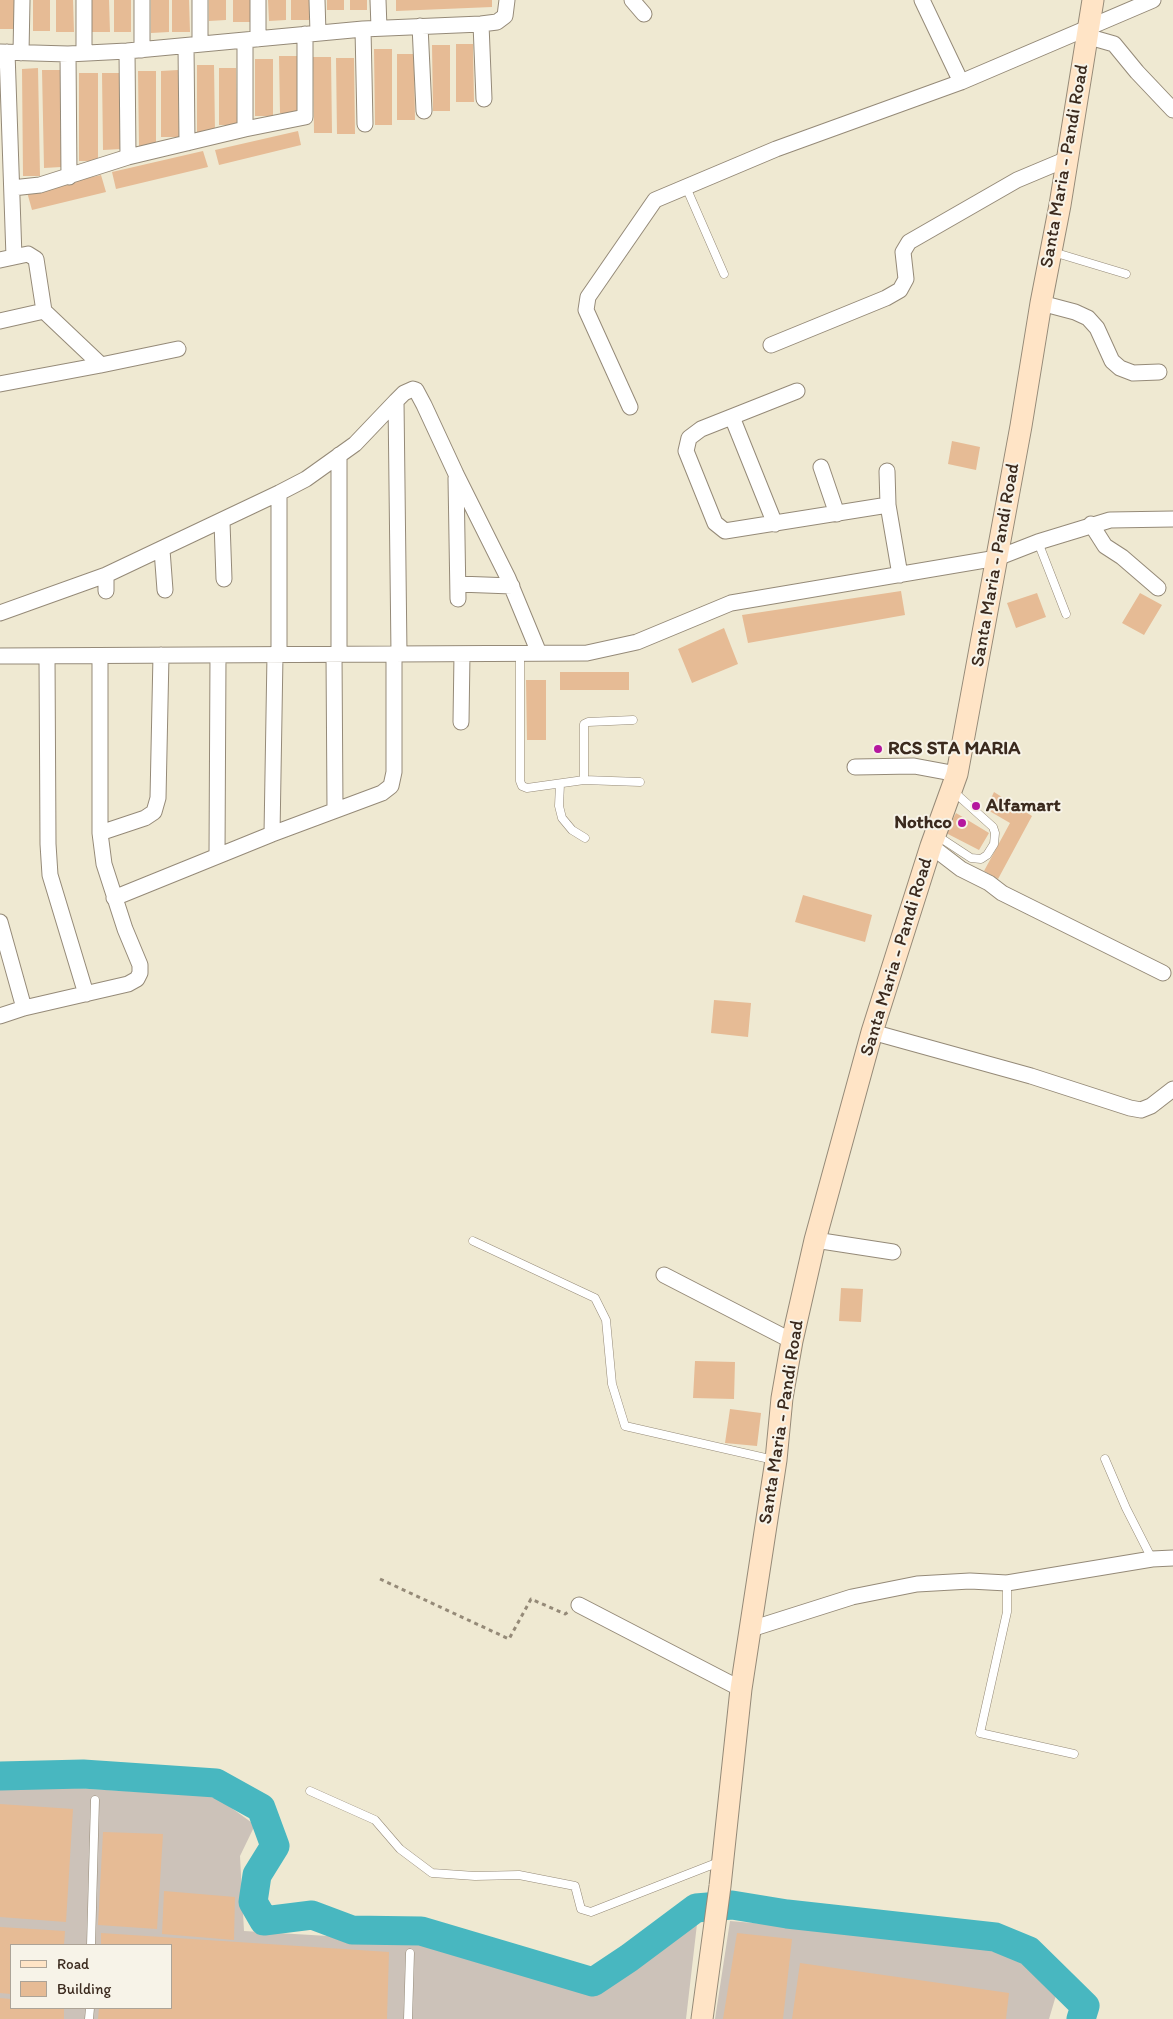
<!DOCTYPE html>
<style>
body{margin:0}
#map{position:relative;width:1173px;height:2019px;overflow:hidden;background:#efe9d2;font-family:Itim,sans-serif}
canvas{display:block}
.legend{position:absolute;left:10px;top:1944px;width:162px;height:65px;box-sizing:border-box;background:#f7f3e8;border:1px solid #aca397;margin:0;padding:6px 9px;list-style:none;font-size:15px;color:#3b2a1e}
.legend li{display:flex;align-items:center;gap:10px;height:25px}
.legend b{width:25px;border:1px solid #aca397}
</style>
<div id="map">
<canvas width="1173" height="2019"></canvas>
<ul class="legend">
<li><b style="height:6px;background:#ffe4c6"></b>Road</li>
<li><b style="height:14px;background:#e6bb95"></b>Building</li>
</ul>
</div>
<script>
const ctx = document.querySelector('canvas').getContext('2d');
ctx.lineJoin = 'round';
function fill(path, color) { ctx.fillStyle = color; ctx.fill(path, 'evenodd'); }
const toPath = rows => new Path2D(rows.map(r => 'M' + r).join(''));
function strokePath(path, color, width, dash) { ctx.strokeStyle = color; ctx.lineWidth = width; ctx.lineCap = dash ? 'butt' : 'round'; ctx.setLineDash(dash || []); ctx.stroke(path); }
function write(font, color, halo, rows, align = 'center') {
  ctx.font = font + ' Itim,sans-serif'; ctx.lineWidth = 4; ctx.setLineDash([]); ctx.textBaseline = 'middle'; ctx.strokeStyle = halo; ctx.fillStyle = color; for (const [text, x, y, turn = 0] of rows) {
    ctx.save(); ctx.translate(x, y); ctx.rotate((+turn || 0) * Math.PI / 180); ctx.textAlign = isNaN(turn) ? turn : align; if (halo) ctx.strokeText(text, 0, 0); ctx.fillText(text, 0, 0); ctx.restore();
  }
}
const industrial = toPath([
 [0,1784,215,1796,255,1825,240,1856,244,1931,412,1941,592,1992,697,1924,686,2019,0,2019],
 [11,1945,171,1945,171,2008,11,2008],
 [730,1921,1000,1944,1057,1992,1049,2019,715,2019]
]);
const river = toPath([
 [0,1776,83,1774,216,1783,261,1808,275,1846,257,1875,253,1902,264,1921,312,1915,352,1930,421,1931,593,1982,629,1958,696,1908,732,1905,787,1914,995,1937,1029,1951,1085,2006,1081,2019]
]);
const building = toPath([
 [0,0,14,0,14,29,0,29],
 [33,0,50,0,50,31,33,31],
 [56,0,73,0,74,32,56,32],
 [92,0,109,0,110,32,92,32],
 [114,0,131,0,131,32,114,32],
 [151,0,169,0,169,32,151,33],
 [172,0,189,0,190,32,172,32],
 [209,0,226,0,226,20,209,21],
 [233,0,251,0,251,22,233,22],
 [268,0,286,0,286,20,269,21],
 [291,0,309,0,309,20,291,20],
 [327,0,344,0,344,10,327,10],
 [350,0,367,0,367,10,350,10],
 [396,0,492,0,492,7,396,11],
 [456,44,473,44,474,102,456,102],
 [432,45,450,45,450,111,433,111],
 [374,49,392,49,392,125,375,125],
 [397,54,414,54,415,120,397,120],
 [279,56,297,56,297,113,280,113],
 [313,57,331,57,332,133,314,133],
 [336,58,354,58,355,134,337,134],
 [255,59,273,59,273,116,255,116],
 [197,65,214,65,215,132,197,132],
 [38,68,40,176,23,176,22,69],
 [219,68,236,68,237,125,219,125],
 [42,70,60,70,61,167,44,168],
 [178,70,179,137,161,137,161,71],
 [138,71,156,71,156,147,139,147],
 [79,73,98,73,98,161,79,161],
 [102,73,120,73,121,149,103,150],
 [298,131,301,145,219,165,215,150],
 [203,151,208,167,116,189,112,172],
 [101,175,106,192,32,210,27,192],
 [952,441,980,447,976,470,948,464],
 [901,591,905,615,748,643,742,615],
 [1037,593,1046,617,1016,628,1007,603],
 [1140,593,1162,605,1144,635,1122,623],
 [724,628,738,664,692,683,678,649],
 [560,672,629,672,629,690,560,690],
 [526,680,546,680,546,740,527,740],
 [994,792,1032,816,998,879,984,871,1010,823,986,809],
 [956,813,989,833,979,850,946,833],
 [803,895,872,915,865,942,795,922],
 [714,1000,751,1003,748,1037,711,1033],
 [841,1288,863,1289,861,1322,839,1321],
 [695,1361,735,1362,734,1399,693,1398],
 [730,1409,761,1413,757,1446,725,1443],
 [0,1804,73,1809,66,1922,0,1917],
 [103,1832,163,1834,157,1929,98,1925],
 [164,1891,235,1897,234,1940,162,1934],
 [0,1927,65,1931,64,1945,11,1945,11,1994,0,1993],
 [101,1933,389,1952,387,2019,98,2019,99,2008,171,2008,171,1945,101,1945],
 [737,1933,792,1939,783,2019,723,2019],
 [800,1963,1009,1993,1006,2019,792,2019],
 [0,1998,11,1999,11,2008,64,2008,64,2019,0,2019]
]);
const path = toPath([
 [380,1579,509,1639,531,1599,565,1614,568,1612]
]);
const lane = toPath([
 [686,187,724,274],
 [1053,252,1126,274],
 [1038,542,1066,614],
 [520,653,520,781,522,786,527,788,584,780,640,782],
 [584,780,584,724,588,722,633,720],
 [560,784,559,806,562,818,572,830,585,838],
 [936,835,971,858,981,859,987,855,994,844,995,833,993,827,953,791],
 [473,1241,595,1298,606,1320,612,1384,625,1426,774,1460],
 [1105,1459,1126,1508,1152,1559],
 [1007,1583,1007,1612,980,1733,1074,1754],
 [310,1791,375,1820,400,1849,432,1873,475,1876,519,1875,575,1886,581,1909,591,1912,719,1862],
 [91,1945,95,1800],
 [89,2019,90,2008],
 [408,2019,410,1953]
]);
const street = toPath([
 [84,0,84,53],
 [142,0,142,50],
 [200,0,200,44],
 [258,0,258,39],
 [317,0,318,33],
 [378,0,379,28],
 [632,0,644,14],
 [922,0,961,82],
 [481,24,484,99],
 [420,26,424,111],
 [363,29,365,124],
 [245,40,245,129],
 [1086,41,1093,38,1114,44,1137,72,1173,110],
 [186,46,187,143],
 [127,51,128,157],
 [0,52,68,54,127,51,363,29,481,24,497,22,505,16,507,0],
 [7,52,14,257],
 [21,53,22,0],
 [68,54,69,177],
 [12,188,40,185,128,157,245,129,305,117,305,34],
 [0,260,28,254,36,259,44,311,101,365,178,349],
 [1041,303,1075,312,1088,318,1097,328,1112,361,1120,368,1133,373,1159,372],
 [0,321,44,311],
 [771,345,886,298,900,290,906,279,903,252,909,242,1017,180,1067,159],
 [0,384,101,365],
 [797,391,701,429,689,438,686,451,715,523,725,531,888,505],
 [396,401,399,654],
 [630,407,586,310,588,297,655,200,776,149,961,82,1153,0],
 [732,417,775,524],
 [339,455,339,654],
 [821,467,837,514],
 [887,471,888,505,900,575],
 [456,478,458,599],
 [279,493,279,655],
 [222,522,224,579],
 [1091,524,1105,546,1122,557,1158,588],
 [162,550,165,590],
 [458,584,512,586],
 [106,591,106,575],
 [0,613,106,575,279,493,306,479,355,444,396,401,404,393,413,389,416,390,424,405,456,474,508,578,539,653],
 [334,654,335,810],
 [0,656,587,653,637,642,731,603,997,558,1038,542,1110,520,1173,519],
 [47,656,48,844,50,875,86,994],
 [461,722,462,654],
 [855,767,914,766,957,774],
 [100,833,145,818,154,812,158,798,161,655],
 [272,834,275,655],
 [931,846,961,869,989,883,1002,893,1163,973],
 [217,856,218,655],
 [114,898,272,834,382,793,391,786,394,772,394,654],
 [0,922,24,1008],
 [0,1016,24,1008,128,984,137,979,140,973,140,965,125,929,104,864,100,833,100,656],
 [872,1032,1031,1076,1130,1108,1141,1110,1151,1106,1173,1089],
 [815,1240,893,1252],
 [664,1275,792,1341],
 [579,1605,741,1689],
 [751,1629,852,1597,917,1584,970,1581,1007,1583,1152,1559,1173,1558]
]);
const secondary = toPath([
 [702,2019,720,1886,741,1689,776,1460,782,1398,792,1341,815,1240,872,1032,931,846,957,774,1021,426,1041,303,1060,205,1093,0]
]);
const markers = [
 [878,749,5,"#b5179e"],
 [976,806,5,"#b5179e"],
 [962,823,5,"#b5179e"]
];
const streetNames = [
 ["Santa Maria - Pandi Road",1065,166,-80],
 ["Santa Maria - Pandi Road",996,565,-80],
 ["Santa Maria - Pandi Road",897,957,-73],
 ["Santa Maria - Pandi Road",782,1422,-81]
];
const poiNames = [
 ["RCS STA MARIA",888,749],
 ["Alfamart",986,806],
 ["Nothco",952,823,"right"]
];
fill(industrial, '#ccc2b9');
strokePath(river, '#48b7c0', 29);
fill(building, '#e6bb95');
strokePath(lane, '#958a78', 9);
strokePath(street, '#958a78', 17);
strokePath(secondary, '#958a78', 23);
strokePath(path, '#958a78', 3, [4, 4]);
strokePath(lane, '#fff', 8);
strokePath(street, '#fff', 15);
strokePath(secondary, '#ffe4c6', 21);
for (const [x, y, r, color] of markers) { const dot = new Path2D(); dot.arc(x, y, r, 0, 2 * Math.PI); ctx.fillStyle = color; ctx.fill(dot); strokePath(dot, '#f7f3e8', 2); }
write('19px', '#3b2a1e', '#f7f3e8', streetNames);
write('bold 19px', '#3b2a1e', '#f7f3e8', poiNames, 'left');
</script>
